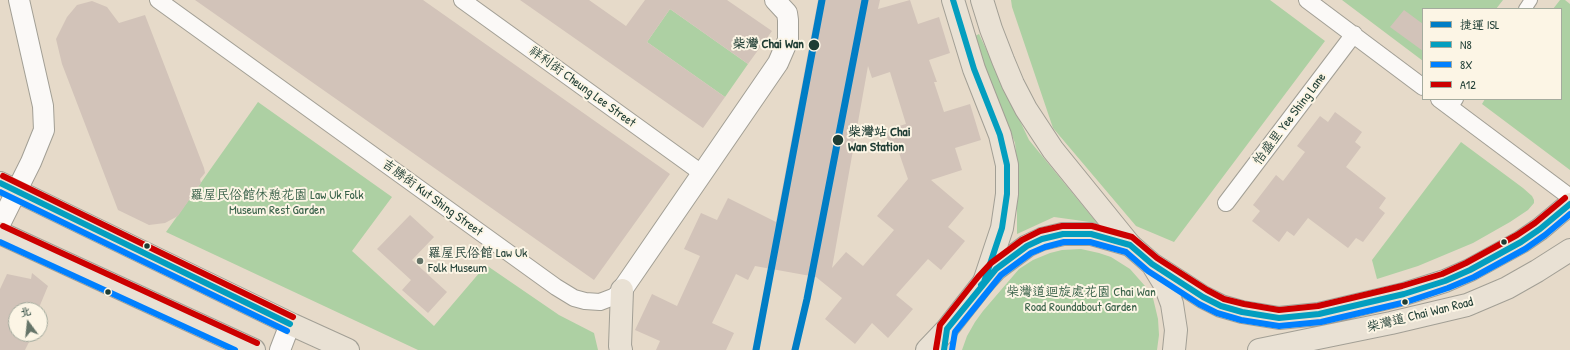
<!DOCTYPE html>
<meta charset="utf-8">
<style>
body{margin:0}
#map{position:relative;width:1570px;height:350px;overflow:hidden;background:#e6dac9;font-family:"Patrick Hand","LXGW WenKai TC",sans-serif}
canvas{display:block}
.legend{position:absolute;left:1422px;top:8px;width:140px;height:92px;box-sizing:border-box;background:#fcf5e5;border:1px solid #a4ab9e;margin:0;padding:5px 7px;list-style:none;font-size:12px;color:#1f3d34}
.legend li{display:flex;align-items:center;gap:8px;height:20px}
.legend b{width:20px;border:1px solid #a4ab9e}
.north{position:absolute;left:8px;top:302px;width:40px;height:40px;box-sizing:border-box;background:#fcf5e5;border:1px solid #a4ab9e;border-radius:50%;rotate:345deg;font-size:11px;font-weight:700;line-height:16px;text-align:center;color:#1f3d34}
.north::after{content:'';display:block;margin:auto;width:14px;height:18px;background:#657468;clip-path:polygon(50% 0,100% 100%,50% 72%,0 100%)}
</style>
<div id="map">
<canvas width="1570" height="350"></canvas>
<ul class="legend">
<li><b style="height:5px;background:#007dc5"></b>捷運 ISL</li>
<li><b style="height:5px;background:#039ebf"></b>N8</li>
<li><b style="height:5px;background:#0080ff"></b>8X</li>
<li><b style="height:5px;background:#c00"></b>A12</li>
</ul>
<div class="north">北</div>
</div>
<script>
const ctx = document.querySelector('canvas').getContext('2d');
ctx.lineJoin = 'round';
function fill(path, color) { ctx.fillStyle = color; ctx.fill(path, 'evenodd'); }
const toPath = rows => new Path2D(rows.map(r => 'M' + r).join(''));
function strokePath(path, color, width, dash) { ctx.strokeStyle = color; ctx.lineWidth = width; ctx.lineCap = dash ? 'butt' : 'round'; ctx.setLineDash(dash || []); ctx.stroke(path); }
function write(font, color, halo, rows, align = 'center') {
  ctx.font = font + ' "Patrick Hand","LXGW WenKai TC",sans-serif'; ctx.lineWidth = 4; ctx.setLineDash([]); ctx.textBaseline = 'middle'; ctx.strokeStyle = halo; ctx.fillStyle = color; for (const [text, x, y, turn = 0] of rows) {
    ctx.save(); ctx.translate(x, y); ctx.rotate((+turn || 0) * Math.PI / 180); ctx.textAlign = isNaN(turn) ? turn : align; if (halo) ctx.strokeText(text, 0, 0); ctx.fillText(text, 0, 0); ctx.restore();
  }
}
const green = toPath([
 [1011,0,1270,0,1325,41,1174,242,1136,226,1053,128,1012,7],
 [1342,0,1503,0,1496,9,1423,9,1423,61],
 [1560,0,1565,0,1570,4,1570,170,1482,104,1485,99,1561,99,1561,9,1553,9],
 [670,9,748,64,725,97,647,42],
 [979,34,1029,140,1097,223,1054,217,1017,234,1017,163,1015,143,973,37],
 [258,102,392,197,352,251,434,326,486,265,559,315,594,333,598,350,418,350,166,232],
 [1461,142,1523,188,1532,196,1534,200,1534,203,1528,210,1510,222,1473,243,1418,266,1377,279,1372,260],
 [1081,249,1099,253,1111,257,1130,269,1145,286,1153,298,1158,319,1159,335,1157,350,962,350,967,336,975,322,983,311,1019,269,1033,260,1050,253,1062,250]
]);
const building = toPath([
 [195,0,423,0,670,174,594,280],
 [520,0,589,0,626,26,645,0,727,0,772,31,748,64,670,9,647,42,725,97,703,128],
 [818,0,880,0,878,9,910,0,918,24,939,17,950,53,929,60,937,82,934,82,944,112,970,104,981,140,955,148,962,170,931,180,964,208,948,227,965,241,941,270,928,259,896,295,913,309,888,338,872,323,855,344,825,319,842,298,816,277,755,266,748,280,736,274,712,323,734,333,726,350,656,350,660,341,635,330,652,294,677,306,700,256,684,249,701,213,717,220,728,198,776,222],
 [868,66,872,78,890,72,906,124,885,130,891,149,897,147,908,179,877,216,894,230,863,266,846,252,832,268],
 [92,1,107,7,119,23,145,15,204,168,205,173,200,179,201,183,178,216,165,223,149,225,118,210,62,64,56,39,67,17,77,5],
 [1404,10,1423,24,1423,51,1390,27],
 [1335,112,1362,132,1355,142,1361,147,1346,167,1386,198,1379,208,1385,213,1363,242,1356,238,1348,248,1308,218,1294,236,1287,231,1279,242,1252,221,1260,211,1253,205,1276,175,1283,181,1305,152,1297,146,1320,116,1328,122],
 [410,215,434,237,412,260,447,292,428,313,402,290,411,280,377,249],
 [32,273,48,286,38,310,16,310,16,334,33,334,25,350,0,350,0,289,7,274,31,279]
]);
const pedestrian = toPath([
 [1525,9,1531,0],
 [1451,108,1457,99]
]);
const minor = toPath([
 [158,0,556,287,574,298,585,301,600,302,613,297,622,290],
 [462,0,703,174],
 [1307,0,1423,87],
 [1439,99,1570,197],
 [1226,203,1354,34]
]);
const tertiary = toPath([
 [0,224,31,162,44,130,43,106,19,0],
 [622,290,778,63,788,40,788,20,787,13,775,0],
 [280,350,290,324]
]);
const primary = toPath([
 [0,183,293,325,348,350],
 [0,233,254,350],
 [1154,267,1165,285,1172,304,1176,330,1174,350],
 [621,350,620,346,622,290],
 [927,350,947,329,984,282,996,269,1027,246,1042,239,1063,234,1091,234,1130,245,1152,264,1180,282,1203,297,1221,306,1242,312,1279,318,1319,314,1404,294,1445,281,1470,270,1521,242,1540,229,1570,204],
 [1259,350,1391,323,1467,305,1507,288,1537,271,1570,250]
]);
const trunk = toPath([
 [953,0,974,69,1000,135,1007,165,1007,194,1002,228,984,282],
 [982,0,991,29,1003,60,1013,84,1026,109,1053,150,1130,245]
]);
const bus1 = toPath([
 [953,0,974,69,1000,135,1007,165,1007,194,1002,228,984,282,981,285],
 [0,183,290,324],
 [944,350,947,329,996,269,1027,246,1042,239,1063,234,1091,234,1130,245,1152,264,1203,297,1221,306,1242,312,1279,318,1319,314,1404,294,1445,281,1470,270,1521,242,1540,229,1570,204]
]);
const bus2 = toPath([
 [0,192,287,331],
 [0,242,235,350],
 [952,350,955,332,1001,275,1031,253,1045,247,1064,242,1090,242,1126,252,1148,271,1199,304,1217,313,1241,320,1279,326,1321,322,1406,302,1448,288,1474,277,1525,249,1545,235,1570,214]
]);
const bus3 = toPath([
 [3,176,293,317],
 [3,226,257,343],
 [936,349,940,325,978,277,991,263,1022,240,1040,231,1062,226,1092,226,1132,237,1157,258,1207,290,1224,299,1244,304,1279,310,1318,306,1402,286,1442,274,1466,263,1517,235,1535,223,1565,198]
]);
const metro1 = toPath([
 [756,350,822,0],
 [795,350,807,299,865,0]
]);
const markers = [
 [814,45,6,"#1f3d34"],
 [838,140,6,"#1f3d34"],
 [1504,242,3.5,"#1f3d34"],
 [147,246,3.5,"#1f3d34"],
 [420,261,4,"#657468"],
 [108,292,3.5,"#1f3d34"],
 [1405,302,3.5,"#1f3d34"]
];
const stopNames = [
 ["柴灣 Chai Wan",804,45],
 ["柴灣站 Chai",848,133,"left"],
 ["Wan Station",848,148,"left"]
];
const streetNames = [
 ["祥利街 Cheung Lee Street",582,87,36],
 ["怡盛里 Yee Shing Lane",1290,119,-53],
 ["吉勝街 Kut Shing Street",432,198,36],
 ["柴灣道 Chai Wan Road",1420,315,-14]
];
const parkNames = [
 ["羅屋民俗館休憩花園 Law Uk Folk",277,196],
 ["Museum Rest Garden",277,211],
 ["柴灣道迴旋處花園 Chai Wan",1081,293],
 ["Road Roundabout Garden",1081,308]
];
const poiNames = [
 ["羅屋民俗館 Law Uk",428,254],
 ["Folk Museum",428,269]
];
fill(green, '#add0a3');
fill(building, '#d2c3b9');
strokePath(pedestrian, '#a29f95', 14);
strokePath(minor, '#a29f95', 18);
strokePath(tertiary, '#a29f95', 22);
strokePath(primary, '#a29f95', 24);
strokePath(trunk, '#a29f95', 24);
strokePath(pedestrian, '#fbf9f7', 12);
strokePath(minor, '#fbf9f7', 16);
strokePath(tertiary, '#fbf9f7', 20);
strokePath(primary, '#e9e1d4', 22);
strokePath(trunk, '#e9e1d4', 22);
strokePath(bus1, '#039ebf', 6);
strokePath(bus2, '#0080ff', 6);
strokePath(bus3, '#c00', 6);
strokePath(metro1, '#007dc5', 7);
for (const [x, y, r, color] of markers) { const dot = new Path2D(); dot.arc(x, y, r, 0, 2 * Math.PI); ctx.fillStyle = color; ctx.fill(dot); strokePath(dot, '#fcf5e5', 1.5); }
write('bold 13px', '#1f3d34', '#fcf5e5', stopNames, 'right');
write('13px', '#1f3d34', '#fcf5e5', streetNames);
write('13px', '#376048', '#fcf5e5', parkNames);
write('13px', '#1f3d34', '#fcf5e5', poiNames, 'left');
</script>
